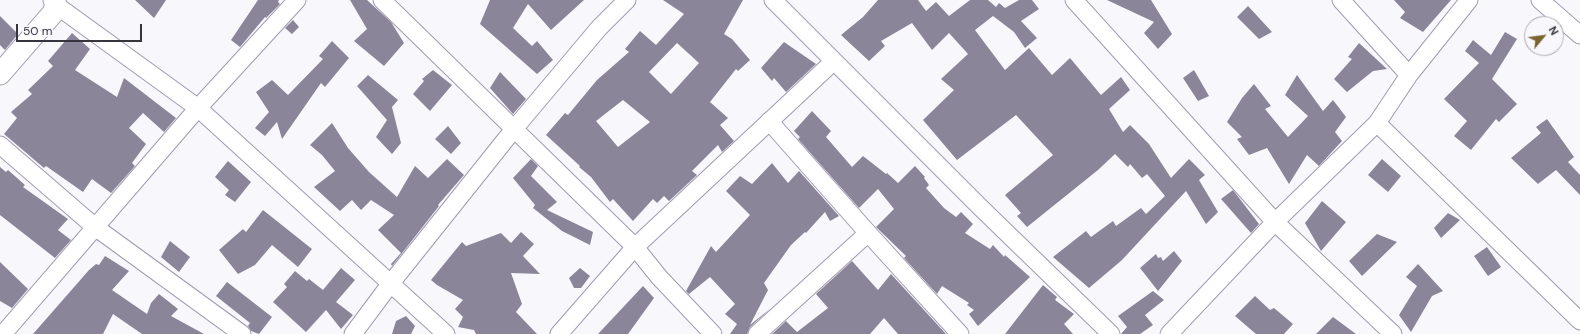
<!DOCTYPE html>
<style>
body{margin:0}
#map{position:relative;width:1580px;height:334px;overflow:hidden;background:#f8f7fc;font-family:"DM Sans",sans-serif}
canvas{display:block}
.north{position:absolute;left:1524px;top:16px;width:40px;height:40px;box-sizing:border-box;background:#f8f7fc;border:1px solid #aba9b0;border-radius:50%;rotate:61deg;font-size:11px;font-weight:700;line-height:16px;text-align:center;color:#37343d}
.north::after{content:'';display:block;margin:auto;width:14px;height:18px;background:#7b6333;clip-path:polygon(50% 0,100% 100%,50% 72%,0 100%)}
.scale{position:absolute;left:16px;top:24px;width:126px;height:18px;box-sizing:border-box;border:2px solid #37343d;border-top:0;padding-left:5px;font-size:12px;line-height:14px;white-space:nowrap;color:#37343d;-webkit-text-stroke:3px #f8f7fc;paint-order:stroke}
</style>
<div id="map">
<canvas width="1580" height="334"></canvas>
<div class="north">N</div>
<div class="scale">50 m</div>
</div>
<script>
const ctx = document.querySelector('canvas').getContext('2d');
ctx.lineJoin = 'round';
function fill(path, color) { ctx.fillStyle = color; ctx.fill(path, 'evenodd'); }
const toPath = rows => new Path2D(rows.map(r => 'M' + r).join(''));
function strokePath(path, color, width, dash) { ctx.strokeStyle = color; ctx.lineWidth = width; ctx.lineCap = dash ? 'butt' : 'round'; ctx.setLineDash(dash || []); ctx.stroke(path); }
const building = toPath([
 [135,0,166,0,154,18],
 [258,0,279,0,278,2,280,4,266,18,265,17,240,47,231,40],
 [350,0,367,0,391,22,404,43,384,66,354,41,367,29],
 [490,0,584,0,551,30,528,4,513,28,532,46,537,41,553,60,537,74,480,24],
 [663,0,743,0,724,34,732,39,750,60,738,71,736,69,710,102,728,118,720,125,734,141,722,152,718,145,692,171,697,175,669,201,664,196,657,203,653,199,633,221,613,199,610,202,591,177,579,167,580,166,546,135,565,113,568,115,597,80,629,52,625,49,640,31,656,45,684,14],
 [677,43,699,63,671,94,649,72],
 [623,100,650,122,618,147,596,121],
 [878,0,918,0,926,11,936,2,949,16,970,0,988,0,996,7,999,3,1005,8,1019,0,1032,0,1039,9,1021,21,1037,38,1025,48,1014,32,993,16,975,30,1005,70,1029,48,1052,75,1070,58,1101,95,1121,77,1130,90,1109,109,1123,132,1130,125,1149,144,1171,178,1189,159,1205,175,1199,180,1218,212,1206,224,1186,191,1122,260,1089,288,1053,257,1086,231,1091,237,1113,221,1116,226,1141,208,1146,214,1165,196,1147,174,1142,178,1130,164,1128,167,1115,154,1098,170,1027,227,1017,216,1021,213,1005,195,1053,155,1016,115,957,160,923,120,954,90,941,79,968,54,949,33,932,50,912,23,881,41,885,46,869,61,841,35,863,17],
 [1107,0,1151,0,1172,34,1158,49,1144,33,1154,22],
 [1394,0,1451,0,1423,32,1400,18,1405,12],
 [1248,6,1272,32,1259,39,1237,17],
 [0,16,18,34,5,50,0,45],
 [293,20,299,27,292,34,285,28],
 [1505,32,1517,39,1492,79,1517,104,1499,122,1496,119,1471,150,1454,136,1467,121,1444,99,1479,63,1465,51,1473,40,1491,55],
 [72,33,90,49,75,70,117,97,124,78,176,118,164,132,143,113,129,128,146,144,132,163,135,166,111,193,92,179,83,192,46,166,44,168,4,134,17,118,11,112,32,94,28,90,53,66,48,61],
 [332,41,349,58,325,87,321,83,282,139,277,122,265,136,255,128,269,112,256,92,272,80,288,95,323,59,319,56],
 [784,42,816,64,786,92,774,78,772,81,761,68],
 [1359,43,1387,69,1373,71,1347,92,1334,79,1352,59,1348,57],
 [433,70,452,85,430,111,413,94,424,81,422,79],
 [1194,70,1209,96,1198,101,1183,78],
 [500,72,526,99,513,114,490,88],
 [368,75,398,100,392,107,401,143,392,154,376,137,387,120,357,86],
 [1297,75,1323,111,1333,100,1346,117,1335,132,1342,141,1319,166,1307,155,1289,184,1267,148,1249,155,1237,139,1242,137,1227,122,1242,98,1254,84,1271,106,1265,109,1288,137,1308,116,1285,95],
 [812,111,831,131,826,137,852,167,863,156,886,174,887,173,898,183,915,166,925,177,924,178,929,185,926,188,944,208,956,217,961,212,973,224,965,233,990,249,993,245,1004,257,1005,255,1030,277,978,326,969,314,974,310,967,305,969,303,942,286,937,294,904,258,906,256,876,227,894,209,878,189,859,208,798,139,800,137,794,131],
 [1547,119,1574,157,1568,162,1580,175,1580,195,1556,170,1538,184,1511,158,1541,133,1536,127],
 [332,123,348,148,369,172,397,197,415,166,428,178,447,159,464,175,438,205,439,206,392,266,391,264,401,253,378,230,394,215,371,200,361,210,352,200,340,211,314,187,335,171,322,155,310,145],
 [448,126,461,143,451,154,435,139],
 [531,159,538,166,531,176,557,202,547,210,593,232,590,245,562,231,533,208,535,205,513,178],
 [1382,159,1401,176,1388,192,1368,175],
 [228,161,251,182,235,202,225,195,229,190,215,177],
 [772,163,788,183,799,171,839,216,830,221,825,212,806,233,805,232,791,245,764,283,768,290,750,325,771,308,750,327,747,334,730,334,737,324,725,314,735,304,710,277,689,294,686,291,711,246,716,252,750,215,726,191,740,176,752,184],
 [0,167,6,172,8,170,25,185,23,187,68,219,58,230,71,240,55,258,0,215],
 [1233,190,1259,224,1251,233,1221,199],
 [1322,201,1346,222,1321,251,1305,223],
 [263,210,312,249,298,267,272,245,255,265,238,274,219,250,243,229,246,232],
 [1448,213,1460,220,1441,238,1434,228],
 [521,232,534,244,523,256,540,274,511,273,522,304,516,312,537,334,476,334,474,330,458,327,463,317,455,309,463,300,437,285,431,280,462,242,466,246,501,233,511,243],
 [1377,234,1397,242,1362,276,1349,261],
 [170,241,190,257,179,272,161,257],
 [1487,247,1501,267,1488,276,1474,256],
 [1174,251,1182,261,1158,291,1140,268,1156,254,1158,258,1161,257,1163,261],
 [105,256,129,271,112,290,147,314,151,303,159,294,178,309,171,316,204,334,142,334,113,314,103,334,33,334,89,270,96,264,99,265],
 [852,261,878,290,891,274,946,334,898,334,884,318,870,334,772,334,786,321,797,332,828,308,816,294],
 [0,262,28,289,12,308,0,301],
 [1418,264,1443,291,1432,296,1411,332,1399,315,1417,286,1406,277],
 [341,268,355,280,336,302,353,315,341,329,326,310,306,332,273,302,287,287,284,284,295,271,307,281,309,279,323,290],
 [580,268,590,276,581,288,574,288,569,278],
 [227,282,272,317,259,334,251,331,248,326,250,323,216,296],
 [1043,285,1057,297,1055,300,1074,314,1064,324,1073,334,1005,334],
 [643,286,654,298,628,334,598,334],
 [1153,291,1164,300,1145,315,1153,325,1140,334,1121,334,1127,327,1118,316],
 [1255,296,1270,310,1274,308,1293,324,1284,334,1256,334,1235,316],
 [406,316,415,326,411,334,392,334,396,321],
 [1333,317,1356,334,1316,334]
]);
const minor = toPath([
 [382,0,635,247,659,277,713,334],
 [773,0,980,207,1111,334],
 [1074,0,1275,222,1393,334],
 [1341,0,1409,75],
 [1540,0,1580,35],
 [56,5,198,108,446,334],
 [769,121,868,233,960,334],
 [1377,123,1580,321],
 [0,145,95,227,242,334],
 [3,334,198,108,297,0],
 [353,334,391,283,514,129,599,28,627,0],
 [559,334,635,247,834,61],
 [757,334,868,233],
 [1169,334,1275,222,1377,123,1409,75,1469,0]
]);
const tertiary = toPath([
 [0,74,53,13,56,5,54,0]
]);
fill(building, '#8b859a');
strokePath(minor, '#a19ab0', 19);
strokePath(tertiary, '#a19ab0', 23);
strokePath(minor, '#fff', 17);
strokePath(tertiary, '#fff', 21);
</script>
